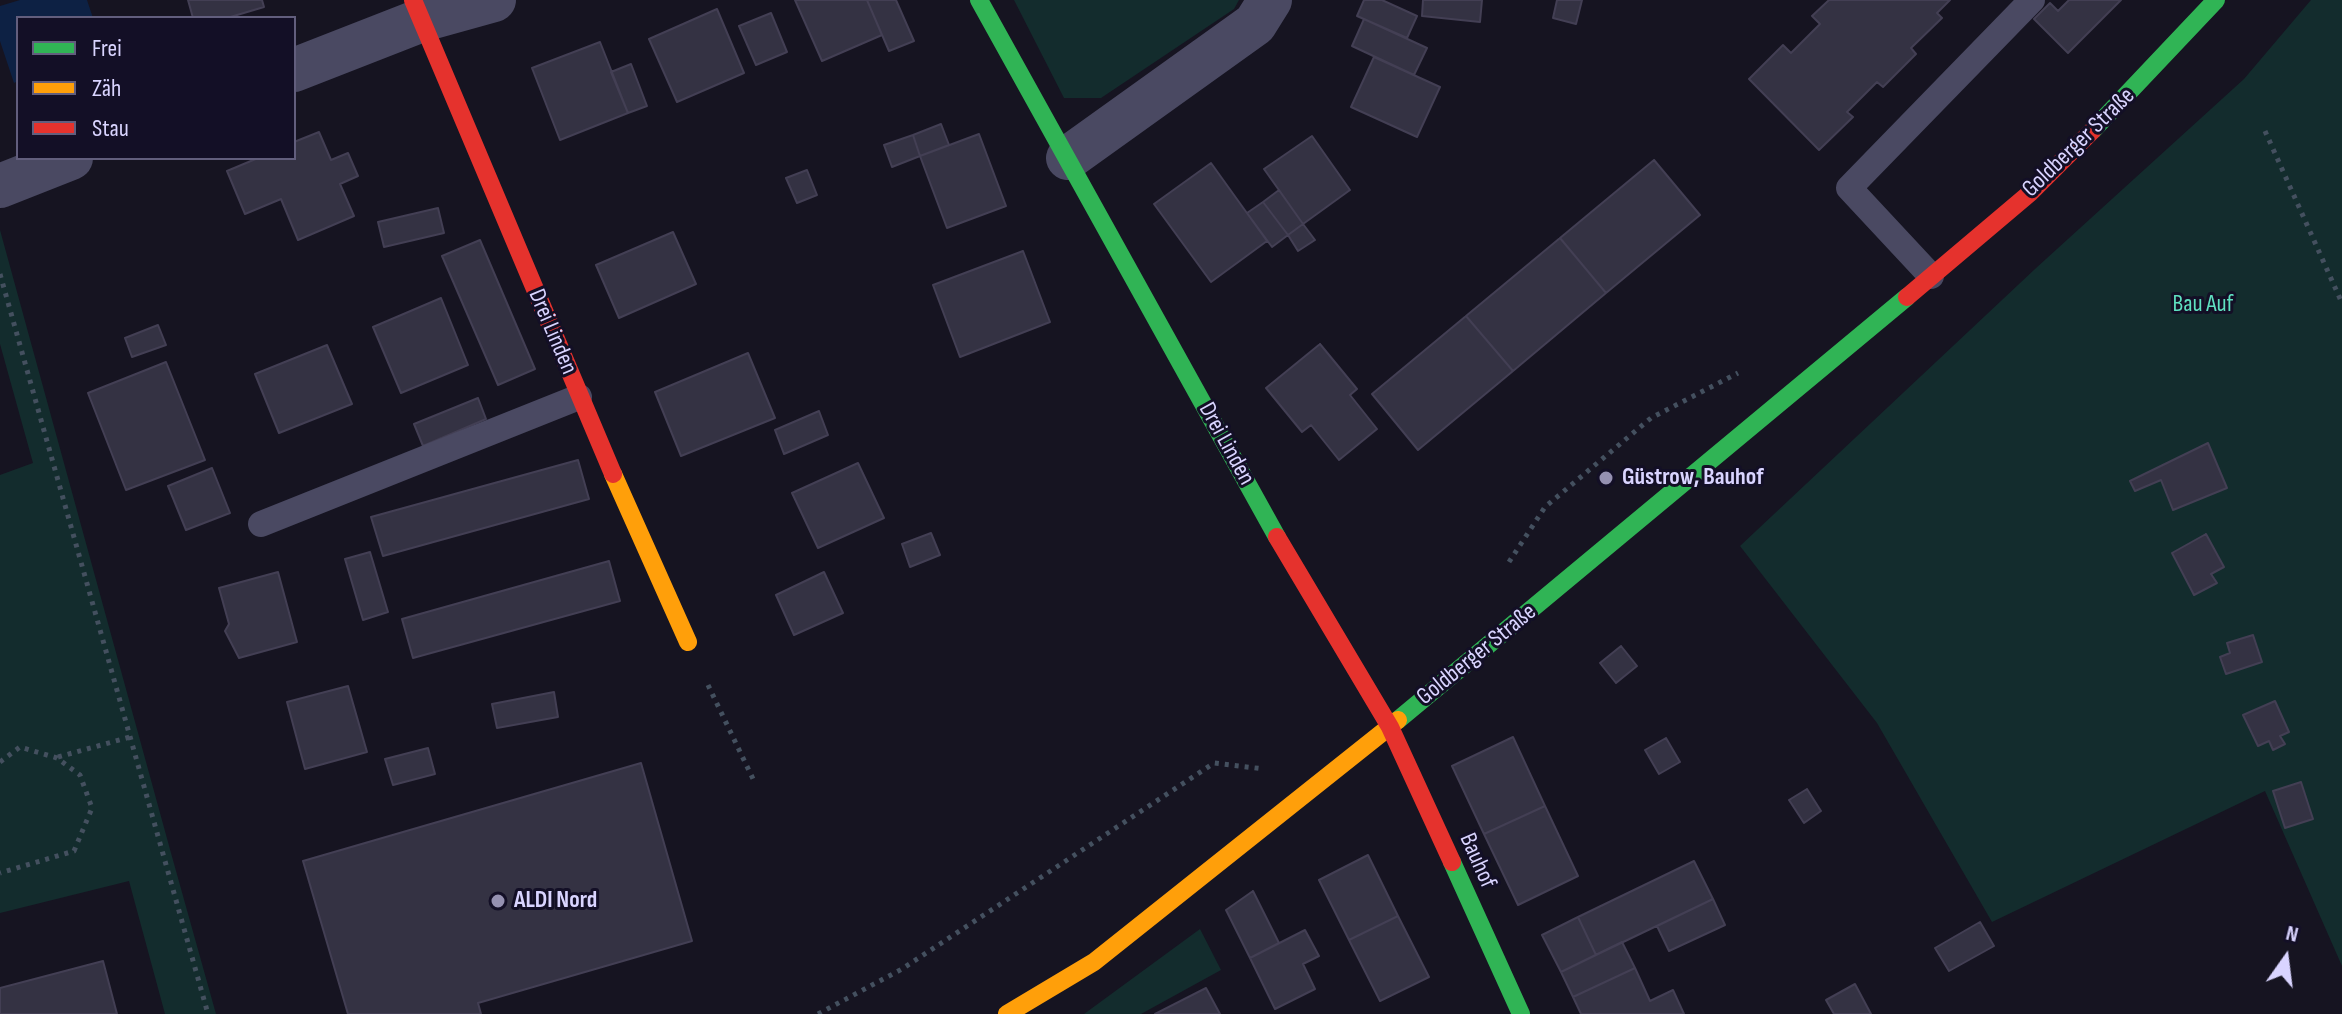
<!DOCTYPE html>
<meta charset="utf-8">
<style>
body{margin:0}
#map{position:relative;width:2342px;height:1014px;overflow:hidden;background:#161421;font-family:"Sofia Sans Condensed",sans-serif}
canvas{display:block}
.legend{position:absolute;left:16px;top:16px;width:280px;height:144px;box-sizing:border-box;background:#130f26;border:2px solid #625e7d;margin:0;padding:10px 14px;list-style:none;font-size:24px;color:#d9d4ff}
.legend li{display:flex;align-items:center;gap:16px;height:40px}
.legend b{width:40px;border:2px solid #625e7d}
.north{position:absolute;left:2246px;top:918px;width:80px;height:80px;-webkit-text-stroke:6px #130f26;paint-order:stroke;rotate:14deg;font-size:22px;font-weight:700;line-height:32px;text-align:center;color:#d9d4ff}
.north::after{content:'';display:block;margin:auto;width:28px;height:36px;background:#d9d4ff;clip-path:polygon(50% 0,100% 100%,50% 72%,0 100%)}
</style>
<div id="map">
<canvas width="2342" height="1014"></canvas>
<ul class="legend">
<li><b style="height:10px;background:#30b455"></b>Frei</li>
<li><b style="height:10px;background:#ff9f0a"></b>Zäh</li>
<li><b style="height:10px;background:#e5322d"></b>Stau</li>
</ul>
<div class="north">N</div>
</div>
<script>
const ctx = document.querySelector('canvas').getContext('2d');
ctx.lineJoin = 'round';
function fill(path, color) { ctx.fillStyle = color; ctx.fill(path, 'evenodd'); }
const toPath = rows => new Path2D(rows.map(r => 'M' + r).join(''));
function strokePath(path, color, width, dash) { ctx.strokeStyle = color; ctx.lineWidth = width; ctx.lineCap = dash ? 'butt' : 'round'; ctx.setLineDash(dash || []); ctx.stroke(path); }
function write(font, color, halo, rows, align = 'center') {
  ctx.font = font + ' "Sofia Sans Condensed",sans-serif'; ctx.lineWidth = 6; ctx.setLineDash([]); ctx.textBaseline = 'middle'; ctx.strokeStyle = halo; ctx.fillStyle = color; for (const [text, x, y, turn = 0] of rows) {
    ctx.save(); ctx.translate(x, y); ctx.rotate((+turn || 0) * Math.PI / 180); ctx.textAlign = isNaN(turn) ? turn : align; if (halo) ctx.strokeText(text, 0, 0); ctx.fillText(text, 0, 0); ctx.restore();
  }
}
const green = toPath([
 [1014,0,1239,0,1234,9,1101,98,1064,98],
 [2311,0,2342,0,2342,966,2265,791,1992,922,1877,723,1740,546,2035,269,2244,79],
 [0,230,171,853,216,1014,165,1014,129,881,0,913,0,475,33,463,0,344],
 [1200,929,1221,970,1141,1014,1084,1014]
]);
const water = toPath([
 [20,0,87,0,93,18,18,18,18,81,14,83,0,41,0,6]
]);
const building = toPath([
 [188,0,262,0,264,7,227,18,193,18,188,0],
 [795,0,867,0,882,35,822,61,795,0],
 [867,0,896,0,914,41,889,51,867,0],
 [1364,0,1382,0,1417,16,1407,38,1357,16,1364,0],
 [1423,0,1482,0,1480,22,1422,16,1423,0],
 [1557,0,1582,0,1576,24,1553,18,1557,0],
 [1829,0,1950,0,1937,13,1942,18,1911,48,1916,54,1883,87,1877,82,1847,112,1853,117,1819,150,1749,79,1783,45,1791,53,1820,24,1812,16,1829,0],
 [2069,0,2121,0,2068,53,2034,19,2050,3,2058,11,2069,0],
 [717,9,744,73,677,102,649,39,717,9],
 [771,13,787,52,756,65,739,26,771,13],
 [1364,19,1427,48,1414,75,1352,46,1364,19],
 [600,42,628,113,560,140,532,68,600,42],
 [1374,57,1440,87,1417,137,1351,107,1374,57],
 [631,64,647,106,628,113,611,72,631,64],
 [941,124,949,145,920,156,913,135,941,124],
 [319,132,331,160,348,153,358,176,340,184,354,216,298,240,281,199,245,214,227,171,258,158,294,158,294,142,319,132],
 [979,134,1006,206,947,228,920,156,979,134],
 [913,135,920,156,892,167,884,145,913,135],
 [1312,136,1350,190,1303,224,1264,169,1312,136],
 [1654,160,1700,215,1606,293,1560,238,1654,160],
 [1211,163,1267,241,1211,282,1154,204,1211,163],
 [807,170,817,195,797,203,786,178,807,170],
 [1279,190,1303,224,1288,235,1263,202,1279,190],
 [1263,202,1288,235,1272,247,1247,213,1263,202],
 [438,208,444,233,384,247,378,222,438,208],
 [1303,224,1315,240,1298,251,1288,235,1303,224],
 [673,232,696,284,619,318,596,265,673,232],
 [1560,238,1606,293,1513,371,1466,316,1560,238],
 [480,240,535,369,498,385,442,256,480,240],
 [1023,251,1050,322,960,357,933,285,1023,251],
 [441,298,468,365,401,393,373,327,441,298],
 [1466,316,1513,371,1418,450,1372,394,1466,316],
 [158,325,166,345,132,357,125,338,158,325],
 [1320,344,1357,389,1350,395,1377,429,1339,460,1311,425,1302,432,1266,388,1320,344],
 [327,345,352,404,279,433,255,374,327,345],
 [748,353,775,418,681,456,655,392,748,353],
 [166,362,205,460,126,490,88,393,166,362],
 [478,398,486,419,423,446,414,424,478,398],
 [819,411,828,435,784,454,775,430,819,411],
 [2208,443,2227,488,2173,510,2161,480,2135,491,2130,481,2208,443],
 [578,460,589,499,383,556,371,517,578,460],
 [858,463,884,518,818,548,792,493,858,463],
 [212,468,230,513,186,530,168,486,212,468],
 [931,533,940,555,910,567,902,544,931,533],
 [2206,534,2224,567,2211,574,2217,583,2194,595,2172,553,2206,534],
 [370,552,388,612,363,620,345,559,370,552],
 [609,561,620,601,413,658,402,619,609,561],
 [278,572,297,642,239,658,225,631,229,624,219,588,278,572],
 [824,572,843,613,794,635,776,595,824,572],
 [2253,635,2262,662,2226,674,2220,657,2230,653,2227,643,2253,635],
 [1621,646,1637,666,1616,683,1600,663,1621,646],
 [348,686,367,752,305,769,287,702,348,686],
 [554,692,558,717,497,728,492,704,554,692],
 [2275,701,2289,732,2280,736,2285,744,2273,750,2269,741,2258,746,2243,715,2275,701],
 [1513,737,1545,806,1484,834,1452,766,1513,737],
 [1666,738,1680,762,1659,774,1645,750,1666,738],
 [428,748,435,774,393,785,385,759,428,748],
 [641,763,692,941,478,1003,481,1014,348,1014,303,861,641,763],
 [2301,782,2313,819,2285,828,2273,791,2301,782],
 [1807,789,1821,811,1804,823,1789,800,1807,789],
 [1545,806,1578,876,1518,905,1484,834,1545,806],
 [1368,855,1398,916,1349,940,1319,880,1368,855],
 [1694,861,1713,899,1596,955,1578,917,1694,861],
 [1253,891,1279,943,1250,958,1226,910,1253,891],
 [1713,899,1725,925,1669,951,1657,926,1713,899],
 [1398,916,1429,977,1380,1001,1349,940,1398,916],
 [1578,917,1596,955,1561,972,1542,935,1578,917],
 [1980,922,1994,946,1949,971,1935,948,1980,922],
 [1305,930,1319,956,1303,964,1315,989,1275,1009,1250,958,1305,930],
 [1622,942,1635,968,1573,997,1561,972,1622,942],
 [103,961,117,1014,0,1014,0,988,103,961],
 [1635,968,1650,1001,1673,990,1684,1014,1581,1014,1573,997,1635,968],
 [1855,984,1871,1014,1834,1014,1826,1000,1855,984],
 [1206,988,1220,1014,1155,1014,1206,988]
]);
const path = toPath([
 [2265,131,2342,303],
 [0,274,208,1014],
 [1509,562,1545,507,1651,418,1738,373],
 [708,685,754,781],
 [58,757,130,737],
 [0,762,20,747,57,758,80,775,92,808,74,851,0,873],
 [818,1014,902,969,1214,763,1264,769]
]);
const lane = toPath([
 [1931,276,1849,188,2032,0],
 [261,524,579,397]
]);
const street = toPath([
 [294,70,422,20,494,0],
 [1068,158,1255,24,1270,0],
 [0,186,71,158]
]);
const fast = toPath([
 [979,0,1277,537],
 [2093,130,2216,0],
 [1398,720,1907,297],
 [1452,862,1521,1014]
]);
const slow = toPath([
 [613,474,688,642],
 [1007,1014,1094,962,1398,720]
]);
const jam = toPath([
 [413,0,613,474],
 [1907,297,2030,193,2093,130],
 [1277,537,1390,727,1452,862]
]);
const markers = [
 [1606,478,8,"#9591b1"],
 [498,901,8,"#9591b1"]
];
const streetNames = [
 ["Goldberger Straße",2079,143,-44],
 ["Drei Linden",552,332,67],
 ["Drei Linden",1226,444,61],
 ["Goldberger Straße",1477,655,-39],
 ["Bauhof",1477,861,66]
];
const parkNames = [
 ["Bau Auf",2203,305]
];
const poiNames = [
 ["Güstrow, Bauhof",1622,478],
 ["ALDI Nord",514,901]
];
fill(green, '#132c2d');
fill(water, '#0d2144');
fill(building, '#343243');
strokePath(building, '#433f54', 2);
strokePath(path, '#44505f', 5, [4, 6]);
strokePath(lane, '#4a4962', 26);
strokePath(street, '#4a4962', 44);
strokePath(fast, '#30b455', 18);
strokePath(slow, '#ff9f0a', 18);
strokePath(jam, '#e5322d', 18);
for (const [x, y, r, color] of markers) { const dot = new Path2D(); dot.arc(x, y, r, 0, 2 * Math.PI); ctx.fillStyle = color; ctx.fill(dot); strokePath(dot, '#130f26', 3); }
write('24px', '#d9d4ff', '#130f26', streetNames);
write('24px', '#5fe0c0', '#130f26', parkNames);
write('bold 24px', '#d9d4ff', '#130f26', poiNames, 'left');
</script>
